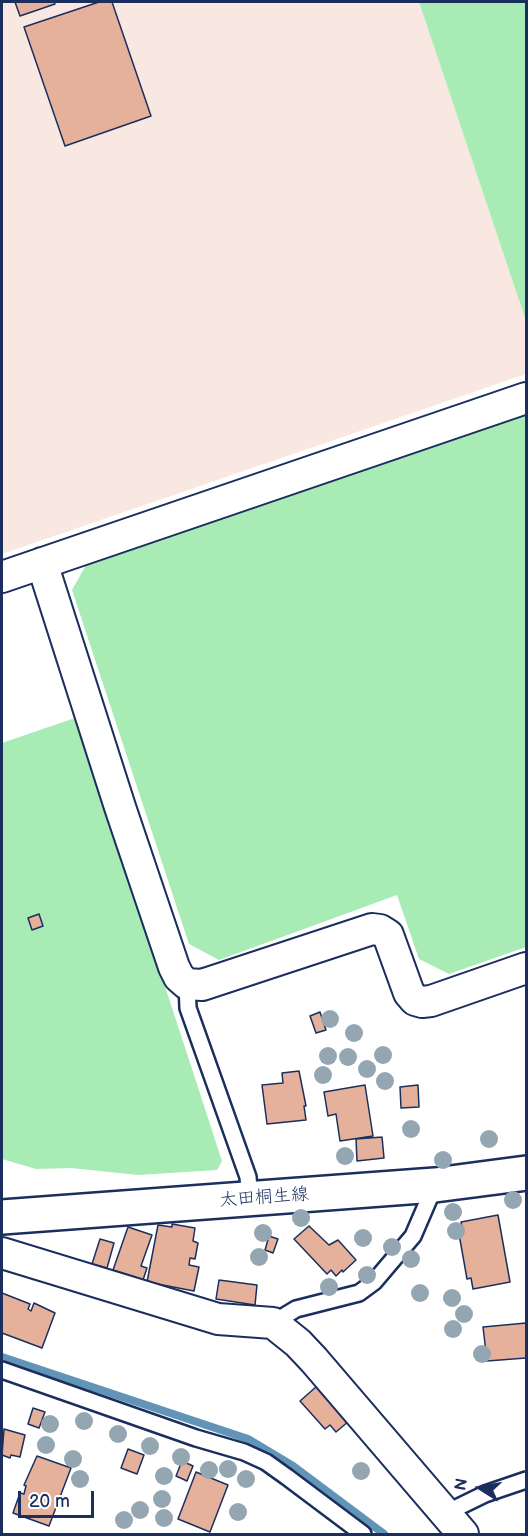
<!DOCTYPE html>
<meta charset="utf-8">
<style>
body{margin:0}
#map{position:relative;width:528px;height:1536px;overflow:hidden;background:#fff;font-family:"Balsamiq Sans",sans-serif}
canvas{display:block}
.frame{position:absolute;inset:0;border:3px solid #1b2f5e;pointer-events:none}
.north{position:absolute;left:450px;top:1458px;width:60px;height:60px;-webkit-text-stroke:4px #fff;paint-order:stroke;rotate:281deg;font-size:16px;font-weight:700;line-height:24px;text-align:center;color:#1b2f5e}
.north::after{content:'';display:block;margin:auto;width:21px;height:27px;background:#1b2f5e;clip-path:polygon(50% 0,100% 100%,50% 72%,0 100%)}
.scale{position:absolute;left:18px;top:1491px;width:76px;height:27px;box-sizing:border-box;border:3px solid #1b2f5e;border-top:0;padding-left:8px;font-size:18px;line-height:21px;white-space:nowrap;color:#1b2f5e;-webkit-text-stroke:4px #fff;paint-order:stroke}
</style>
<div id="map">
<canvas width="528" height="1536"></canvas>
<div class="frame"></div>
<div class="north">N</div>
<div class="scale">20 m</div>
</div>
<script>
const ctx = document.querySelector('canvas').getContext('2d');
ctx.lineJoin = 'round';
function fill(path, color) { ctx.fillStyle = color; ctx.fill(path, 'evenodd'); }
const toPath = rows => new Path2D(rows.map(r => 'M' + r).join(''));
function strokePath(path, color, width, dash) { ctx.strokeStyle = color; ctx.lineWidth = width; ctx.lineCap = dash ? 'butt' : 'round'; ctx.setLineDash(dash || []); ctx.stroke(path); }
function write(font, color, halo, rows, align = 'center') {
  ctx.font = font + ' "Balsamiq Sans","Klee One",sans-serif'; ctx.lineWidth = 4.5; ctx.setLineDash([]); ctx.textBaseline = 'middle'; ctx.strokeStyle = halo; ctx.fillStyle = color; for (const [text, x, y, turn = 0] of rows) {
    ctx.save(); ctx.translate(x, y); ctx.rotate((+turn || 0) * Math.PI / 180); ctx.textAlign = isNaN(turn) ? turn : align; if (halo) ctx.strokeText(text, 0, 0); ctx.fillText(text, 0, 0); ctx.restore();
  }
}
const built = toPath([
 [2,2,419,2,526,321,526,374,2,554]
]);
const green = toPath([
 [419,2,526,2,526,321],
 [526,415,526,947,449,974,419,959,397,895,219,960,189,944,72,590,86,565],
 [75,718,103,796,222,1161,217,1170,138,1175,71,1168,36,1169,2,1159,2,743]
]);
const stream = toPath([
 [2,1357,248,1439,293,1466,384,1534]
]);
const building = toPath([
 [15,2,54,2,55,4,20,16,15,2],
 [99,2,112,2,151,116,65,146,24,27,99,2],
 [39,914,43,926,32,930,28,918,39,914],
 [320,1012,326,1030,316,1033,310,1016,320,1012],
 [299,1071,306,1106,304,1106,306,1120,267,1124,262,1085,283,1083,282,1073,299,1071],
 [365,1085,373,1136,340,1141,336,1114,328,1116,324,1092,365,1085],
 [418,1085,419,1107,401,1108,400,1087,418,1085],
 [382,1137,384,1158,357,1161,356,1139,382,1137],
 [498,1215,510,1282,473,1289,471,1278,467,1279,459,1234,463,1233,461,1222,498,1215],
 [172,1224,195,1228,193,1241,198,1243,195,1259,190,1258,189,1265,199,1267,194,1291,147,1282,158,1225,172,1227,172,1224],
 [309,1226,329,1245,338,1240,356,1260,343,1272,342,1270,336,1276,331,1270,327,1274,294,1239,309,1226],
 [128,1227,152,1235,141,1266,147,1268,143,1280,113,1270,128,1227],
 [269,1236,278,1239,273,1253,265,1250,269,1236],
 [100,1239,114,1243,107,1268,92,1264,100,1239],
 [219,1280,257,1285,255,1305,216,1299,219,1280],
 [2,1293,30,1304,28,1309,31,1311,34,1303,55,1313,42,1348,2,1333,2,1293],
 [526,1323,526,1358,487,1361,483,1327,526,1323],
 [325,1379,356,1415,336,1432,330,1425,325,1429,300,1401,325,1379],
 [33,1408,45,1412,39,1428,28,1424,33,1408],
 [4,1429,25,1435,20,1457,11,1455,10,1458,2,1455,4,1429],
 [128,1449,144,1455,137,1474,121,1468,128,1449],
 [37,1456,71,1468,49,1526,13,1513,20,1493,24,1494,26,1486,24,1485,37,1456],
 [182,1461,193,1466,187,1481,176,1476,182,1461],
 [196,1472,228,1485,210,1532,178,1519,196,1472]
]);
const service = toPath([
 [187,984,188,1008,248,1177,250,1200],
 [273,1323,296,1309,359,1293,374,1282,413,1236,435,1185],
 [2,1370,196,1438,244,1452,266,1462,287,1477,363,1534],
 [446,1513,485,1494,526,1480]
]);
const minor = toPath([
 [42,563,120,807,174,967,179,977,187,984,202,985,372,929,380,930,388,935,409,993,415,1000,422,1002,431,1001,526,968],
 [2,577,526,398],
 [2,1253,218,1319,273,1323,298,1343,314,1360,463,1534]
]);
const secondary = toPath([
 [2,1217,435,1185,526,1173]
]);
const trees = [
 [330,1019],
 [354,1033],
 [383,1055],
 [328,1056],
 [348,1057],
 [367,1069],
 [323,1075],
 [385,1081],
 [411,1129],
 [489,1139],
 [345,1156],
 [443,1160],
 [513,1200],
 [453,1212],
 [301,1218],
 [456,1231],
 [263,1233],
 [363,1238],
 [392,1247],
 [259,1257],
 [411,1259],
 [367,1275],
 [329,1287],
 [420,1293],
 [452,1298],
 [464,1314],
 [453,1329],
 [482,1354],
 [84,1421],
 [50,1424],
 [118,1434],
 [46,1445],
 [150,1446],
 [181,1457],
 [73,1459],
 [228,1469],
 [209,1470],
 [361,1471],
 [164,1476],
 [80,1479],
 [246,1479],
 [162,1499],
 [140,1510],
 [238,1512],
 [164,1518],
 [124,1520]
];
const streetNames = [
 ["太田桐生線",264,1198,-4]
];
fill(built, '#f8e8e1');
fill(green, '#a8ebb5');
strokePath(stream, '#6294b7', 8);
fill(building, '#e6b19b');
strokePath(building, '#1b2f5e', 1.5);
strokePath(service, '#1b2f5e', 20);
strokePath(minor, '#1b2f5e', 34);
strokePath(secondary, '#1b2f5e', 38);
strokePath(service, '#fff', 15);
strokePath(minor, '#fff', 30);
strokePath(secondary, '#fff', 33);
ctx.fillStyle = '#95a6b3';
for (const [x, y] of trees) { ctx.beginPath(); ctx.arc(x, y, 9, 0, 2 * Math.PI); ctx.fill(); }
write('18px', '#1b2f5e', '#fff', streetNames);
</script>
